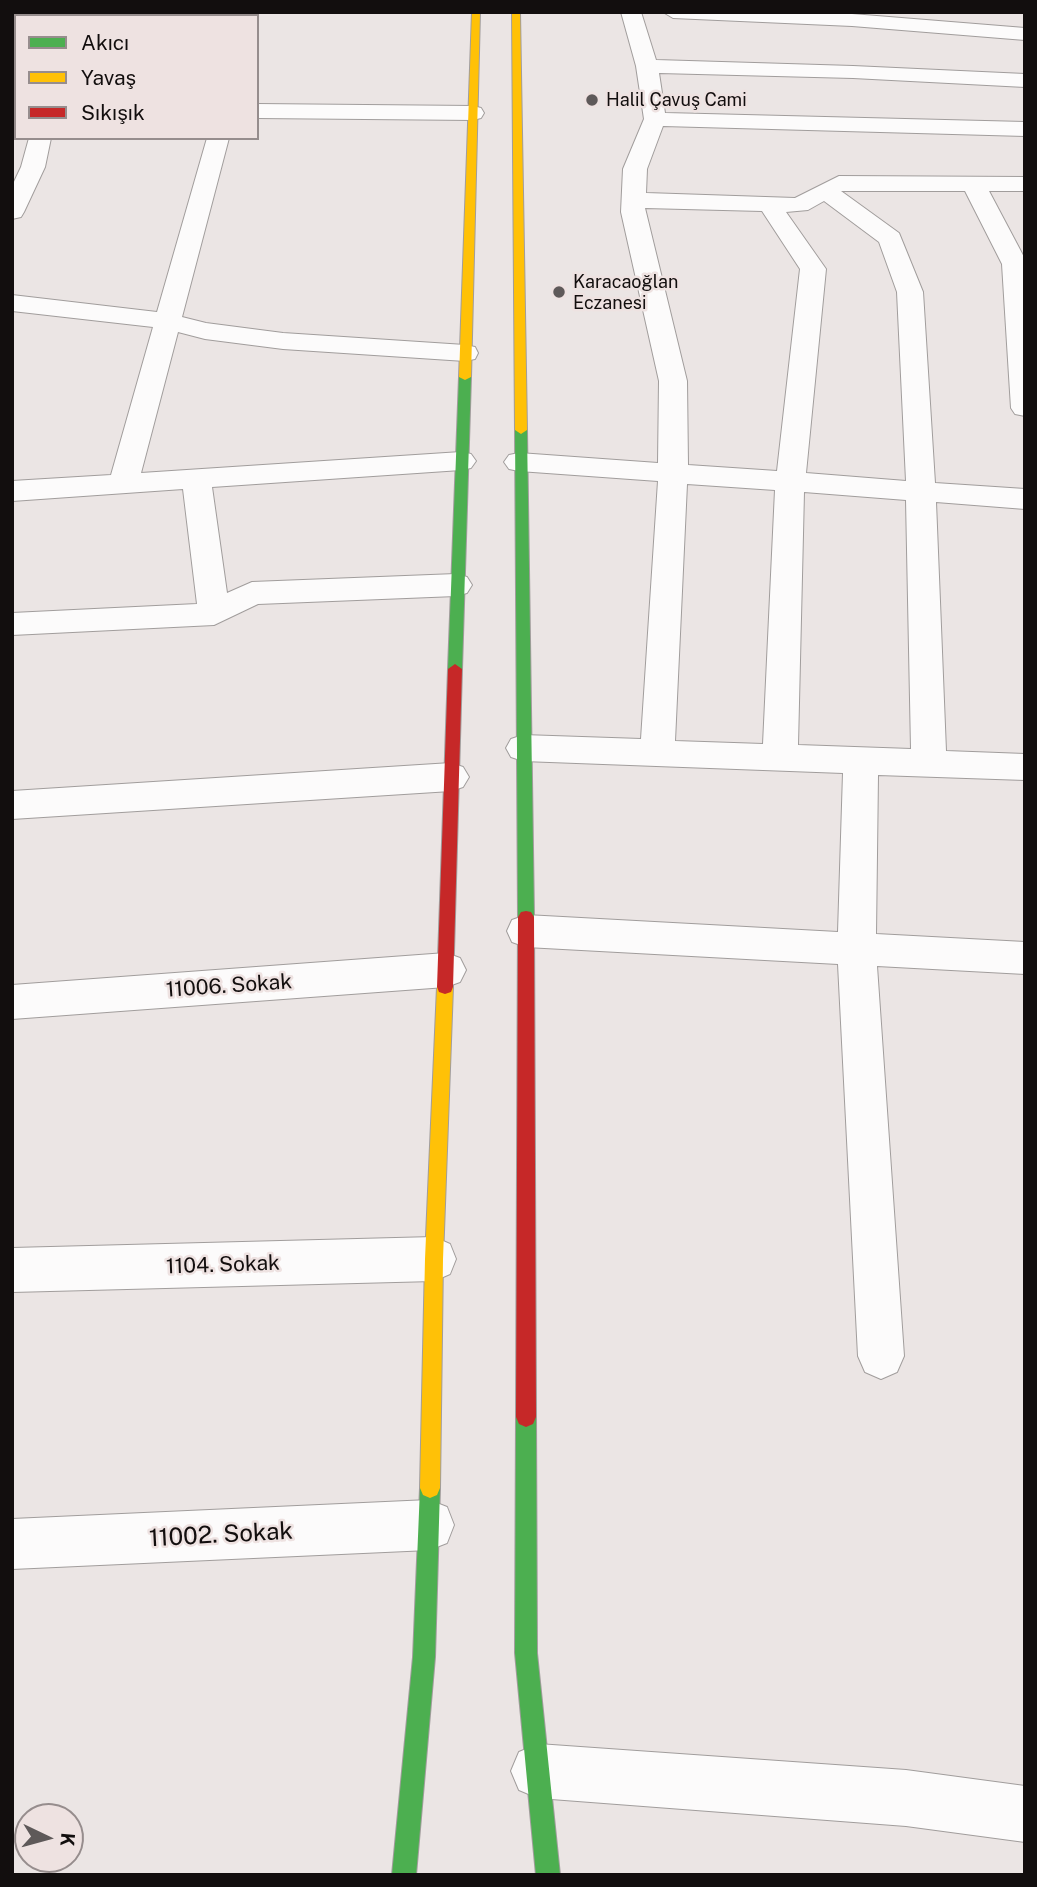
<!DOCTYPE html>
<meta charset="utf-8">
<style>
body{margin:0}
#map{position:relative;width:1037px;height:1887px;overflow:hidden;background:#ebe5e4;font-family:"Public Sans",sans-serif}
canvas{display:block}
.frame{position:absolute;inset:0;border:14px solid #120e0e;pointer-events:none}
.legend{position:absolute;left:14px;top:14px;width:245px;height:126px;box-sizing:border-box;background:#eee2e1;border:2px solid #968d8d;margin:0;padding:9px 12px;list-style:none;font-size:21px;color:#120e0e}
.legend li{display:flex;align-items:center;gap:14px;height:35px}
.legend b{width:35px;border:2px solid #968d8d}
.north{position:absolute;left:14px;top:1803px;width:70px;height:70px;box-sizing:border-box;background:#eee2e1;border:2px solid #968d8d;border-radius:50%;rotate:95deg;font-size:19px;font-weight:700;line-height:28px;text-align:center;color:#120e0e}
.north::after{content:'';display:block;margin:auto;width:24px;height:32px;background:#5e5959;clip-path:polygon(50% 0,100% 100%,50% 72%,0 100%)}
</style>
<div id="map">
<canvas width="1037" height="1887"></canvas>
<div class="frame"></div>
<ul class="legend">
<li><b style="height:9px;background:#4caf50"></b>Akıcı</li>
<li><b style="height:9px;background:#ffc107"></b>Yavaş</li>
<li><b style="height:9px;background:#c62828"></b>Sıkışık</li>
</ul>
<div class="north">K</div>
</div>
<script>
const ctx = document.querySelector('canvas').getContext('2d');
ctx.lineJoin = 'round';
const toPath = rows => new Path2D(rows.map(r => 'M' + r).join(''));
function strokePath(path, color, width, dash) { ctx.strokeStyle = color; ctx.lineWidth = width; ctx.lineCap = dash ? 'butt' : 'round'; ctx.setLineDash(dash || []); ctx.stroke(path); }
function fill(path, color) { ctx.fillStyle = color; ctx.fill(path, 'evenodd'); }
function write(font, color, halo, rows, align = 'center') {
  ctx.font = font + ' "Public Sans",sans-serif'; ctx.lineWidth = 5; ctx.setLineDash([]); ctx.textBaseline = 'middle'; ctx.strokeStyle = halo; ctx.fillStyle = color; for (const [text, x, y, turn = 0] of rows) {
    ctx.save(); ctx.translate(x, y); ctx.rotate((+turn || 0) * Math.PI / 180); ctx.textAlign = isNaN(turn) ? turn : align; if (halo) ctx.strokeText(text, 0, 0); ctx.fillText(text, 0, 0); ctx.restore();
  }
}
const street = toPath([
 [56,12,76,12,76,16,56,16,56,12],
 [234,12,254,12,254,16,234,16,234,12],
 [621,12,641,12,656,60,853,66,1025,74,1025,87,853,78,659,73,665,113,1025,122,1025,136,663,126,647,169,646,193,795,198,839,176,1025,177,1025,191,989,191,1025,259,1025,416,1015,414,1011,408,1002,264,965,191,841,191,899,233,923,292,935,483,1025,489,1025,509,936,502,946,751,1025,754,1025,780,878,775,876,934,1025,942,1025,974,877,966,904,1356,897,1372,881,1379,865,1372,858,1356,838,964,526,947,512,942,507,931,512,920,526,915,838,932,843,773,523,761,511,757,506,748,511,739,523,735,641,739,658,481,519,471,509,469,504,462,509,455,519,453,658,463,659,381,621,212,623,169,644,119,636,66,621,12],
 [824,201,879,242,897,292,906,481,806,473,826,269,786,212,808,210,824,201],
 [645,208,762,211,800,269,777,471,688,465,687,381,645,208],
 [687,484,775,490,763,744,675,741,687,484],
 [804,492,906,500,911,749,798,745,804,492],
 [663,12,852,14,1025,28,1025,40,852,26,673,18,663,12],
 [12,102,16,102,16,116,12,116,12,102],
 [257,104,473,106,481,108,484,113,481,118,473,120,257,118,257,104],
 [29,138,51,138,45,167,24,212,21,217,12,219,12,186,21,167,29,138],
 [207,138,229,138,182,317,206,323,283,333,465,345,475,347,478,353,475,359,465,361,283,349,205,339,178,332,141,473,461,452,471,454,476,461,471,468,461,470,212,487,227,593,252,582,456,574,467,577,472,585,467,593,456,596,258,604,214,625,12,635,12,613,197,604,183,489,12,501,12,481,111,475,153,327,12,311,12,295,157,312,207,138],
 [451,763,463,767,469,777,463,787,451,791,12,819,12,791,451,763],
 [446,953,460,958,466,970,460,982,446,987,12,1019,12,985,446,953],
 [434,1237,450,1244,456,1259,450,1274,434,1281,12,1292,12,1248,434,1237],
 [429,1500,447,1507,454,1525,447,1543,429,1550,12,1569,12,1519,429,1500],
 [538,1744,906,1770,1025,1786,1025,1842,906,1826,538,1798,519,1790,511,1771,519,1752,538,1744]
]);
const fast = toPath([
 [465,374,471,377,462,669,455,674,448,669,459,377,465,374],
 [521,426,527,430,534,917,531,922,526,923,521,922,518,917,515,430,521,426],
 [526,1407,533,1410,536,1417,537,1653,560,1875,536,1875,515,1653,516,1417,519,1410,526,1407],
 [430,1478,437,1481,440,1488,435,1657,416,1875,392,1875,413,1657,420,1488,423,1481,430,1478]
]);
const slow = toPath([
 [472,12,480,12,471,377,465,380,459,377,472,12],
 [512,12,520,12,527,430,521,434,515,430,512,12],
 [445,980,451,982,453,987,443,1259,440,1488,437,1495,430,1498,423,1495,420,1488,425,1259,437,987,439,982,445,980]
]);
const jam = toPath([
 [455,664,462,669,453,987,451,992,445,994,439,992,437,987,448,669,455,664],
 [526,911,531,912,534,917,536,1417,533,1424,526,1427,519,1424,516,1417,518,917,521,912,526,911]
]);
const markers = [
 [592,100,7,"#5e5959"],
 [559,292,7,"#5e5959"]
];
const farPoinames = [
 ["Halil Çavuş Cami",606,100],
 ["Karacaoğlan",573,282],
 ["Eczanesi",573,303]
];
const streetNames = [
 ["11006. Sokak",229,986,-4],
 ["1104. Sokak",223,1265,-2]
];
const nearStreetnames = [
 ["11002. Sokak",221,1535,-3]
];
strokePath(street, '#a19d9c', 2);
strokePath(fast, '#a19d9c', 2);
strokePath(slow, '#a19d9c', 2);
strokePath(jam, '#a19d9c', 2);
fill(street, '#fcfbfb');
fill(fast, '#4caf50');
fill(slow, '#ffc107');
fill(jam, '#c62828');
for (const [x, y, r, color] of markers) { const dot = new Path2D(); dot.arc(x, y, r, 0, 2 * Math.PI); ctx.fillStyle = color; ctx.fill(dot); strokePath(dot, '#eee2e1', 2.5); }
write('18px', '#120e0e', '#eee2e1', farPoinames, 'left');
write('21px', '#120e0e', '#eee2e1', streetNames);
write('24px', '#120e0e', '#eee2e1', nearStreetnames);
</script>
